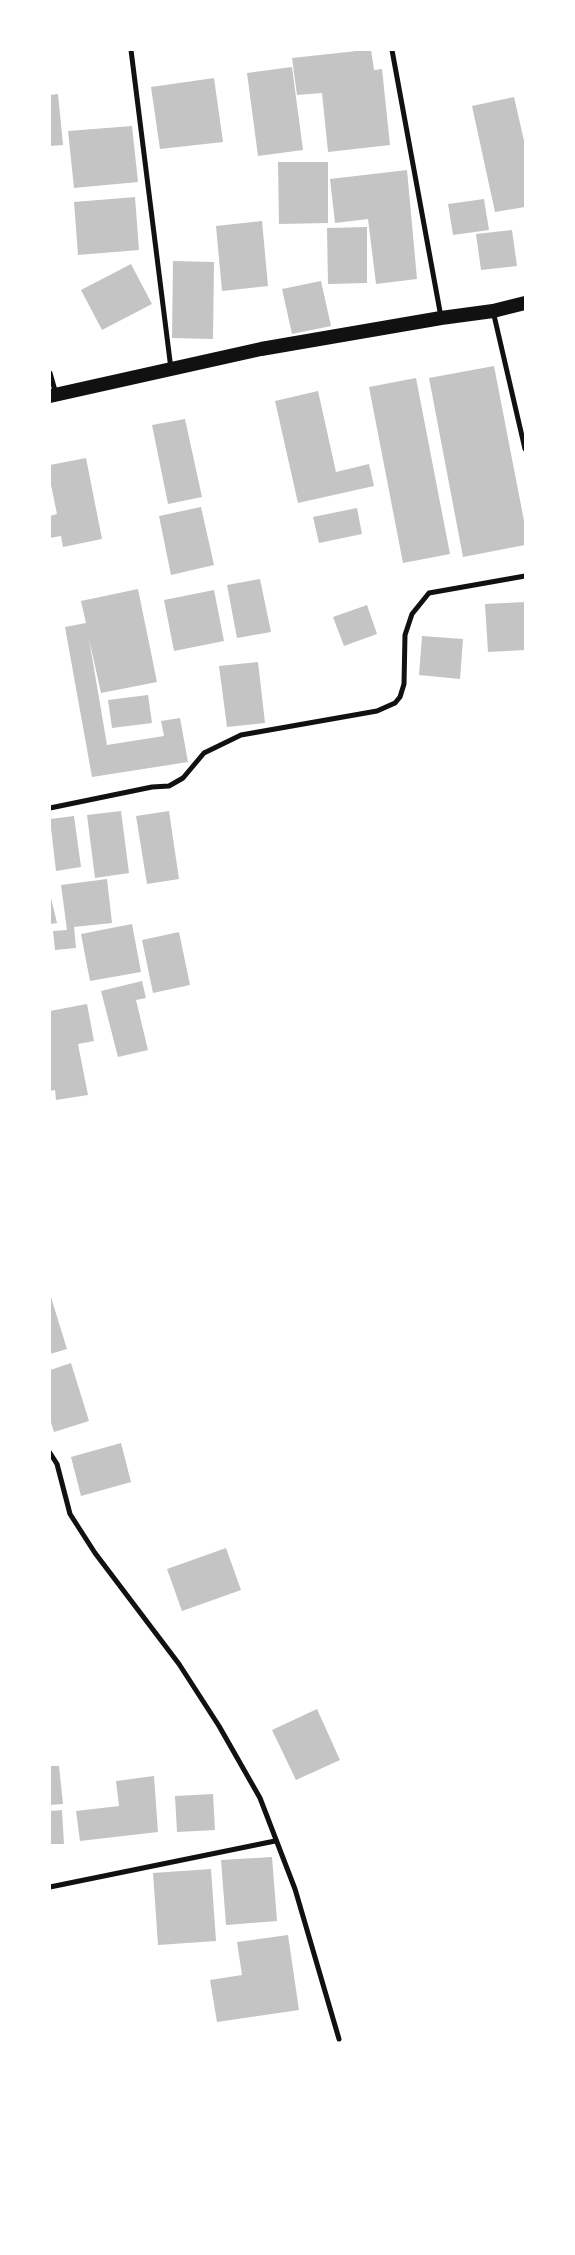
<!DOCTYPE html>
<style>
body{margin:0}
#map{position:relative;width:575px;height:2255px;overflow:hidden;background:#fff;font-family:"DM Sans",sans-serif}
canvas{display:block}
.frame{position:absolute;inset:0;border:51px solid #fff;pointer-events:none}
</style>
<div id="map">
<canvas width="575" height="2255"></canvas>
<div class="frame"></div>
</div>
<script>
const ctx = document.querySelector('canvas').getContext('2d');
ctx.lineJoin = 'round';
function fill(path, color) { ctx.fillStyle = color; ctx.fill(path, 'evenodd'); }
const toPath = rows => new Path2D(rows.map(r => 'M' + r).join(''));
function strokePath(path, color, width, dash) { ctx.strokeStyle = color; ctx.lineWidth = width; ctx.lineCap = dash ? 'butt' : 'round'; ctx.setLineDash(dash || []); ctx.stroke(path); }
const building = toPath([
 [366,50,371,50,374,70,382,69,390,145,328,152,322,93,297,95,292,58],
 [292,67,303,150,258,156,247,73],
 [214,78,223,142,160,149,151,87],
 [58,94,63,145,50,146,50,95],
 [514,97,525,145,525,207,495,212,472,106],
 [132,126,138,182,74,188,68,131],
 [278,162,328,162,328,223,279,224],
 [407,170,417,279,376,284,368,219,335,223,330,179],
 [135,197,139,250,78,255,74,202],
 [484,199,489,230,453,235,448,204],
 [262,221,268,286,222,291,216,226],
 [367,227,367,283,328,284,327,228],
 [512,230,517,266,481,270,476,234],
 [173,261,214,262,213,339,172,338],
 [131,264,152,304,102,330,81,290],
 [321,281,331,326,292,334,282,289],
 [494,366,525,526,525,545,463,557,429,378],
 [416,378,450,554,403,563,369,387],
 [318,391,336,472,369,464,374,486,298,503,275,401],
 [185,419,202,497,168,504,152,425],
 [86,458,102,539,63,547,61,536,50,538,50,516,57,514,50,480,50,465],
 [201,507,214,565,171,575,159,516],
 [357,508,362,534,319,543,313,517],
 [260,579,271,632,237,638,227,585],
 [138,589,157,682,101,693,89,639,107,745,164,736,161,721,180,718,188,762,92,777,65,627,86,623,81,601],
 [214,590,224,641,174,651,164,600],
 [525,602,525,650,488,652,485,604],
 [367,605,377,634,344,646,333,617],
 [422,636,463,639,460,679,419,675],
 [258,662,265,723,227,727,219,666],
 [148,695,152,723,112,728,108,700],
 [121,811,129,873,95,878,87,815],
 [169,811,179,879,147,884,136,816],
 [74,816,81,867,56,871,50,819],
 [107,879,112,923,74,927,76,948,55,950,53,931,67,930,61,885],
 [50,894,57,923,50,924],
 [132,924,141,972,90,981,81,934],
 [179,932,190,985,153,993,142,940],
 [142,981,146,998,136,1000,148,1050,118,1057,101,991],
 [87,1004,94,1041,78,1044,88,1095,56,1100,55,1090,50,1091,50,1011],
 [50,1294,67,1349,50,1354],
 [71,1363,89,1421,54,1432,50,1419,50,1370],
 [121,1443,131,1482,81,1496,71,1457],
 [226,1548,241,1590,182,1611,167,1569],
 [317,1709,340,1760,296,1780,272,1730],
 [50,1766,59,1766,63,1804,50,1805],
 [154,1776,158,1832,80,1841,76,1811,119,1806,116,1781],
 [213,1794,215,1830,177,1832,175,1796],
 [62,1810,64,1844,50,1844,50,1811],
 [272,1857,277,1921,226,1925,221,1860],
 [211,1869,216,1941,158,1945,153,1873],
 [288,1935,299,2010,217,2022,210,1980,242,1975,237,1942]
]);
const minor = toPath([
 [131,50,171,369],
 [392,50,441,317],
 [493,311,525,449],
 [50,373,56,394],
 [50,808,152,787,169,786,183,778,204,753,241,735,377,711,395,703,400,697,404,684,405,635,412,614,429,593,525,576],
 [50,1453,57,1464,70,1514,95,1553,179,1664,219,1726,260,1798,295,1889,339,2039],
 [50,1887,275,1841]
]);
const trunk = toPath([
 [50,396,261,349,441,318,493,311,525,303]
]);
fill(building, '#c4c4c4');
strokePath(minor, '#111', 5);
strokePath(trunk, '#111', 14);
</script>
